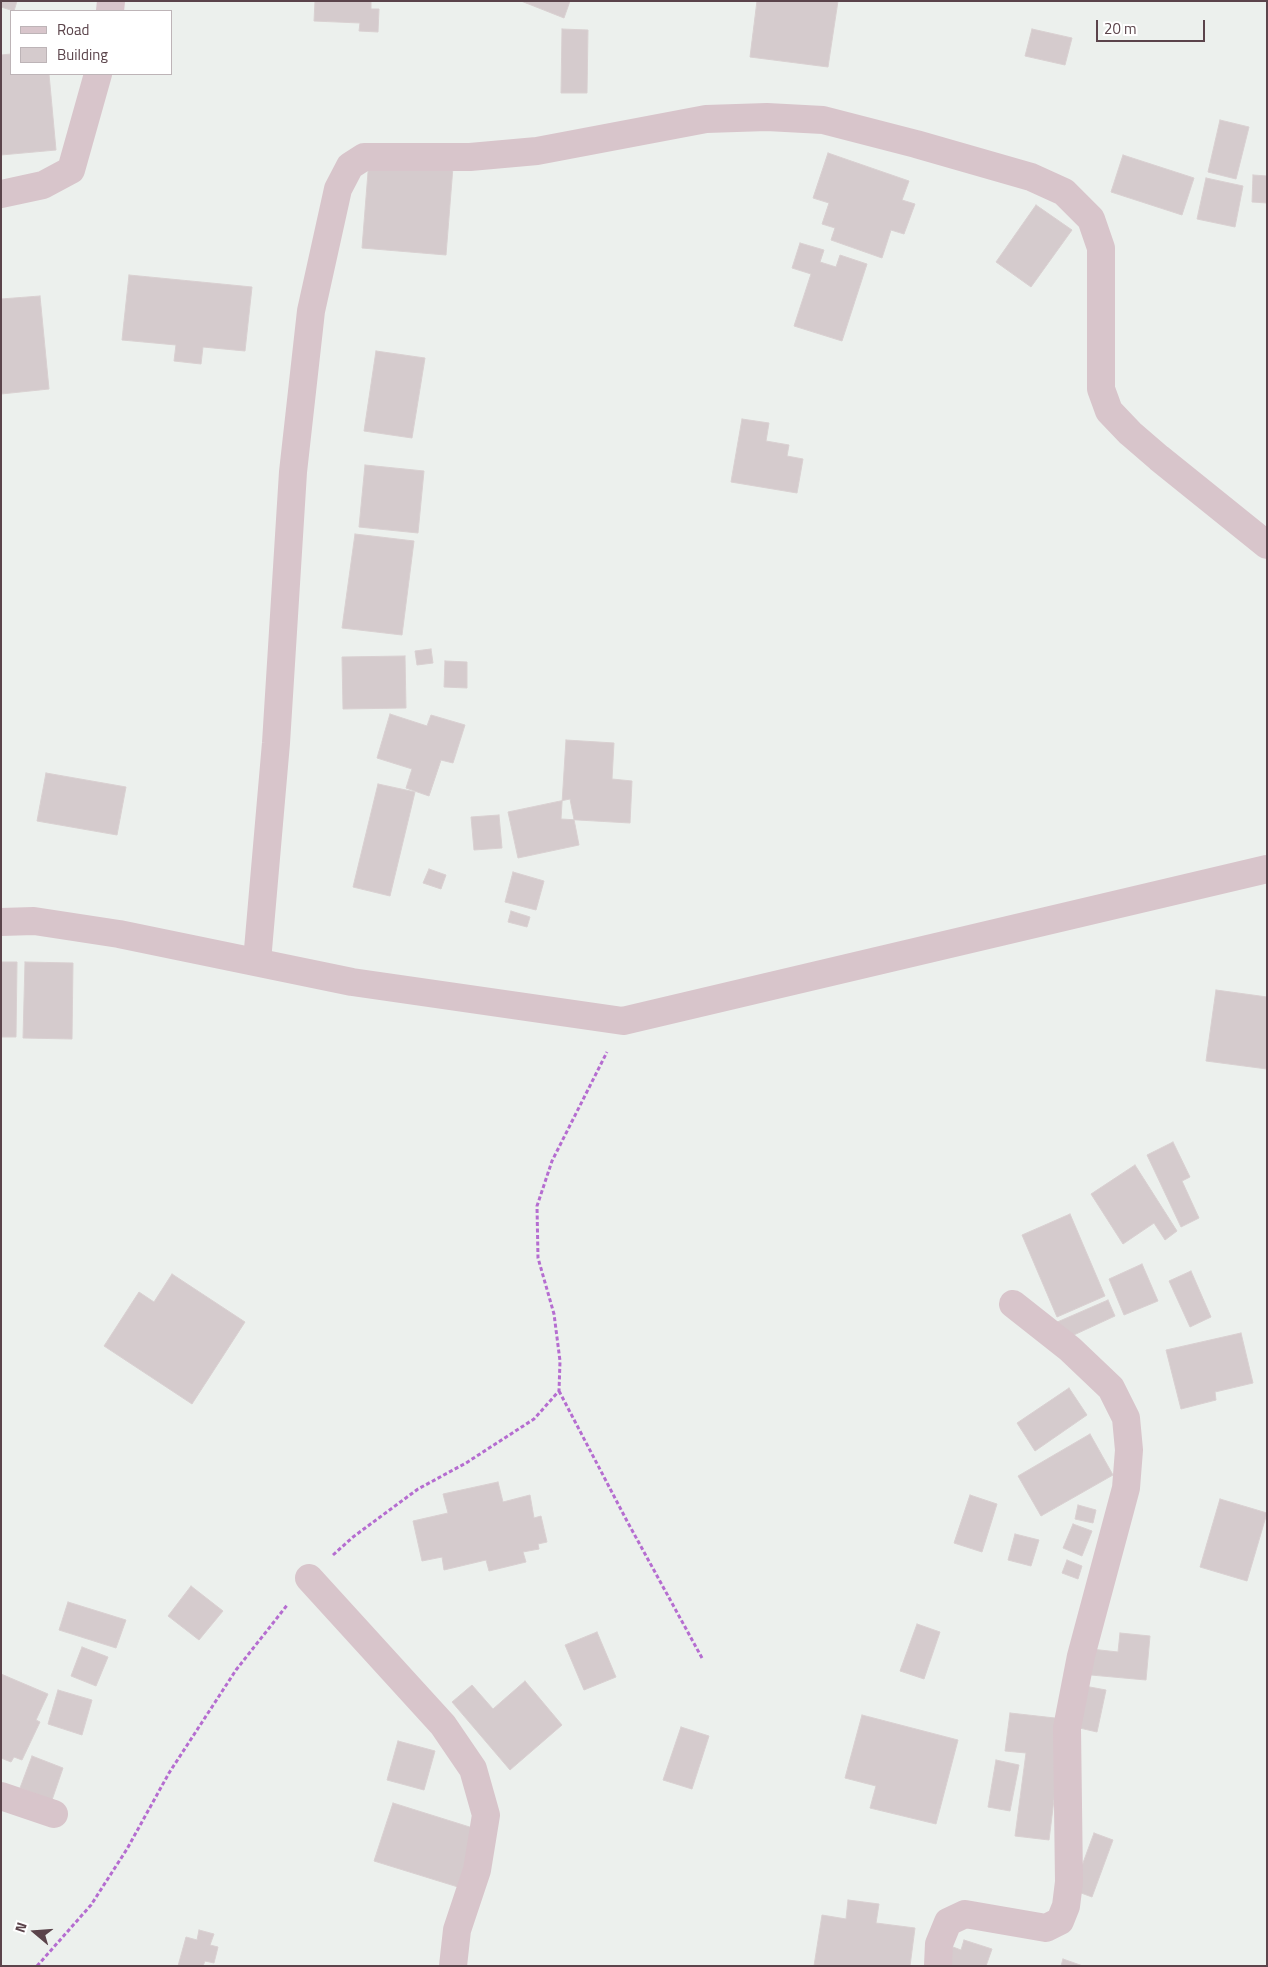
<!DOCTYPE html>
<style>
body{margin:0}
#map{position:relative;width:1268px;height:1967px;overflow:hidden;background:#ecf0ed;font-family:"Titillium Web",sans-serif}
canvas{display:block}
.frame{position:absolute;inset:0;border:2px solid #5b444b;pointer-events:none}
.legend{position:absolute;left:10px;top:10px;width:162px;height:65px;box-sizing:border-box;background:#fff;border:1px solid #bdb4b7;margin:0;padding:6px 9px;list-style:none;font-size:15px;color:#5b444b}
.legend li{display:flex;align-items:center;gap:10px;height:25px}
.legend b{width:25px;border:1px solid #bdb4b7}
.north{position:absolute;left:10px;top:1907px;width:50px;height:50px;-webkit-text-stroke:4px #fff;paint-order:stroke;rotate:288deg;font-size:14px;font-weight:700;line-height:20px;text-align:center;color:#5b444b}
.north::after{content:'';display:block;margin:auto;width:18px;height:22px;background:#5b444b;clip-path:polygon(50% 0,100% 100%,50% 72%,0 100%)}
.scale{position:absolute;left:1096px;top:20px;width:109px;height:22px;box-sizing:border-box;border:2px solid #5b444b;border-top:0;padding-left:6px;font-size:15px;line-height:18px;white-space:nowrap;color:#5b444b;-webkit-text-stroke:4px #fff;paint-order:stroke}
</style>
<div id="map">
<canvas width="1268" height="1967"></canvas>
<div class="frame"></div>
<ul class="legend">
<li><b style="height:6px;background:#d8c5cb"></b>Road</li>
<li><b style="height:14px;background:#d5cbcd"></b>Building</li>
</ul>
<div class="north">N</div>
<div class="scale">20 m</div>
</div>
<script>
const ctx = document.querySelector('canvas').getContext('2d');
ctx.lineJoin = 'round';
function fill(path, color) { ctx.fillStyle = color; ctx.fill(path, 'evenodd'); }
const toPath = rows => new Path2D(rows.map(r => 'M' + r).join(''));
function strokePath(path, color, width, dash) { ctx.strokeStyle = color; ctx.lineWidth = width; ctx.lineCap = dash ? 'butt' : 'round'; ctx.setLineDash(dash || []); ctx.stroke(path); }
const building = toPath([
 [1,1,17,1,14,11,1,7,1,1],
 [315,1,371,1,371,9,379,9,378,32,359,31,360,23,314,21,315,1],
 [521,1,570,1,564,18,521,1],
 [757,1,838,1,828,67,750,57,757,1],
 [562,29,588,30,587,93,561,93,562,29],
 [1032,29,1072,38,1065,65,1025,56,1032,29],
 [11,54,11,74,49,74,56,150,1,155,1,55,11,54],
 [1220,120,1249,127,1236,179,1208,172,1220,120],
 [370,147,454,154,446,255,362,248,370,147],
 [828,153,909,181,902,200,915,204,904,234,891,230,882,258,831,240,835,228,822,224,829,203,813,198,828,153],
 [1123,155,1194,178,1182,215,1111,192,1123,155],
 [1253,175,1267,176,1267,203,1252,202,1253,175],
 [1206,178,1243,186,1235,227,1197,219,1206,178],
 [1036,205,1072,230,1031,287,996,262,1036,205],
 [800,243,824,250,820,262,836,267,840,255,867,264,842,341,794,326,811,274,792,268,800,243],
 [129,275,252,287,245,351,203,347,201,364,174,361,176,345,122,340,129,275],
 [40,296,49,389,1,394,1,299,40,296],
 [376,351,425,358,412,438,364,431,376,351],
 [742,419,769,423,766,441,789,445,787,456,803,459,797,493,731,482,742,419],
 [365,465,424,471,418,533,359,527,365,465],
 [355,534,414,541,402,635,342,628,355,534],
 [431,649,433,663,417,665,415,651,431,649],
 [405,656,406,708,343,709,342,657,405,656],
 [445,661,467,662,467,688,444,687,445,661],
 [390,714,427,726,431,715,465,725,453,763,441,760,429,796,406,788,412,769,377,758,390,714],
 [566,740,614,743,612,779,632,781,630,823,561,819,566,740],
 [46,773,126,787,117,835,37,821,46,773],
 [378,784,415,792,390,896,353,887,378,784],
 [570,799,579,845,518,858,508,812,570,799],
 [499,815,502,848,474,850,471,817,499,815],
 [429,869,446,875,441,889,423,883,429,869],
 [513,872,544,881,536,910,505,902,513,872],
 [511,911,530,917,527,927,508,922,511,911],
 [1,962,17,962,16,1037,1,1037,1,962],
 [25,962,73,963,72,1039,23,1038,25,962],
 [1216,990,1267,997,1267,1069,1206,1061,1216,990],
 [1173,1142,1190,1177,1182,1181,1199,1218,1181,1227,1147,1155,1173,1142],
 [1135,1165,1177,1231,1165,1240,1154,1223,1123,1244,1091,1194,1135,1165],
 [1070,1214,1105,1296,1057,1317,1022,1235,1070,1214],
 [1142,1264,1158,1301,1124,1315,1109,1279,1142,1264],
 [1191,1271,1211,1317,1190,1327,1169,1281,1191,1271],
 [172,1274,245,1322,192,1404,104,1346,139,1292,154,1302,172,1274],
 [1108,1300,1115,1316,1063,1340,1055,1323,1108,1300],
 [1241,1333,1253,1383,1215,1392,1216,1400,1181,1409,1166,1350,1241,1333],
 [1069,1388,1087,1415,1035,1451,1017,1423,1069,1388],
 [1090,1434,1113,1475,1041,1516,1018,1476,1090,1434],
 [498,1482,503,1502,530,1495,534,1518,541,1516,547,1542,538,1544,539,1549,523,1552,526,1562,489,1571,486,1560,444,1570,442,1557,422,1561,413,1521,448,1513,443,1494,498,1482],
 [970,1495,997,1504,982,1552,954,1543,970,1495],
 [1220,1499,1267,1513,1247,1581,1200,1567,1220,1499],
 [1078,1505,1096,1510,1093,1523,1075,1519,1078,1505],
 [1073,1524,1092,1531,1082,1556,1063,1548,1073,1524],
 [1015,1534,1039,1540,1031,1566,1008,1560,1015,1534],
 [1067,1560,1082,1566,1078,1579,1062,1573,1067,1560],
 [191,1586,223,1611,199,1640,168,1616,191,1586],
 [68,1602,126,1620,116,1648,59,1630,68,1602],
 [917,1624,940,1632,924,1679,900,1671,917,1624],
 [597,1632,616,1677,584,1690,565,1645,597,1632],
 [1120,1633,1150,1636,1146,1680,1080,1674,1082,1648,1118,1652,1120,1633],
 [82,1647,108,1657,96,1686,71,1676,82,1647],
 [1,1674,48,1694,36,1720,40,1722,22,1760,14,1757,11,1762,1,1758,1,1674],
 [525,1681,562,1725,510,1770,452,1702,472,1685,493,1709,525,1681],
 [1079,1685,1106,1690,1097,1732,1071,1726,1079,1685],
 [58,1690,92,1700,82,1735,48,1724,58,1690],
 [1010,1713,1064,1719,1049,1840,1015,1836,1026,1753,1005,1751,1010,1713],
 [862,1715,958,1740,936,1824,870,1808,876,1786,845,1778,862,1715],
 [681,1727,709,1736,692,1789,663,1780,681,1727],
 [398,1741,435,1751,424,1790,387,1780,398,1741],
 [32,1756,63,1768,52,1800,20,1788,32,1756],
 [996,1760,1019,1765,1010,1811,988,1807,996,1760],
 [393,1803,476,1829,458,1887,374,1861,393,1803],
 [1094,1833,1113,1840,1092,1897,1073,1890,1094,1833],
 [848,1900,879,1904,876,1923,915,1928,910,1966,814,1966,822,1915,846,1919,848,1900],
 [199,1930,214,1934,210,1945,218,1947,214,1963,205,1961,203,1966,178,1966,186,1937,197,1940,199,1930],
 [964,1940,992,1949,986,1966,946,1966,953,1947,961,1950,964,1940],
 [1063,1959,1083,1966,1061,1966,1063,1959]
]);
const path = toPath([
 [559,1391,627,1521,702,1658],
 [333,1555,353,1537,418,1489,466,1463,534,1419,559,1391,560,1361,554,1314,538,1258,537,1206,552,1161,607,1052],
 [37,1966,91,1905,127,1849,169,1773,236,1670,288,1604]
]);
const street = toPath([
 [110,11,111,1],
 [1,194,43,185,71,170,98,74],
 [1,922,34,921,119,934,352,982,623,1021,1267,869],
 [257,961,276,743,293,472,311,311,338,189,350,166,364,157,470,157,537,151,706,119,767,117,823,120,916,144,1031,177,1064,192,1091,219,1101,248,1101,389,1109,411,1130,433,1159,458,1267,545],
 [309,1578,443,1725,473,1769,486,1815,477,1870,457,1930,453,1966],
 [1,1796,54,1814],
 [938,1966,939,1944,948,1922,965,1914,1046,1928,1060,1921,1066,1906,1069,1882,1067,1728,1081,1656,1126,1488,1129,1450,1126,1418,1111,1388,1070,1349,1013,1304]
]);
fill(building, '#d5cbcd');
strokePath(building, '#d9d0d1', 1);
strokePath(path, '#b56dd0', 3, [4, 2.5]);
strokePath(street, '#d8c5cb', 28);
</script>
